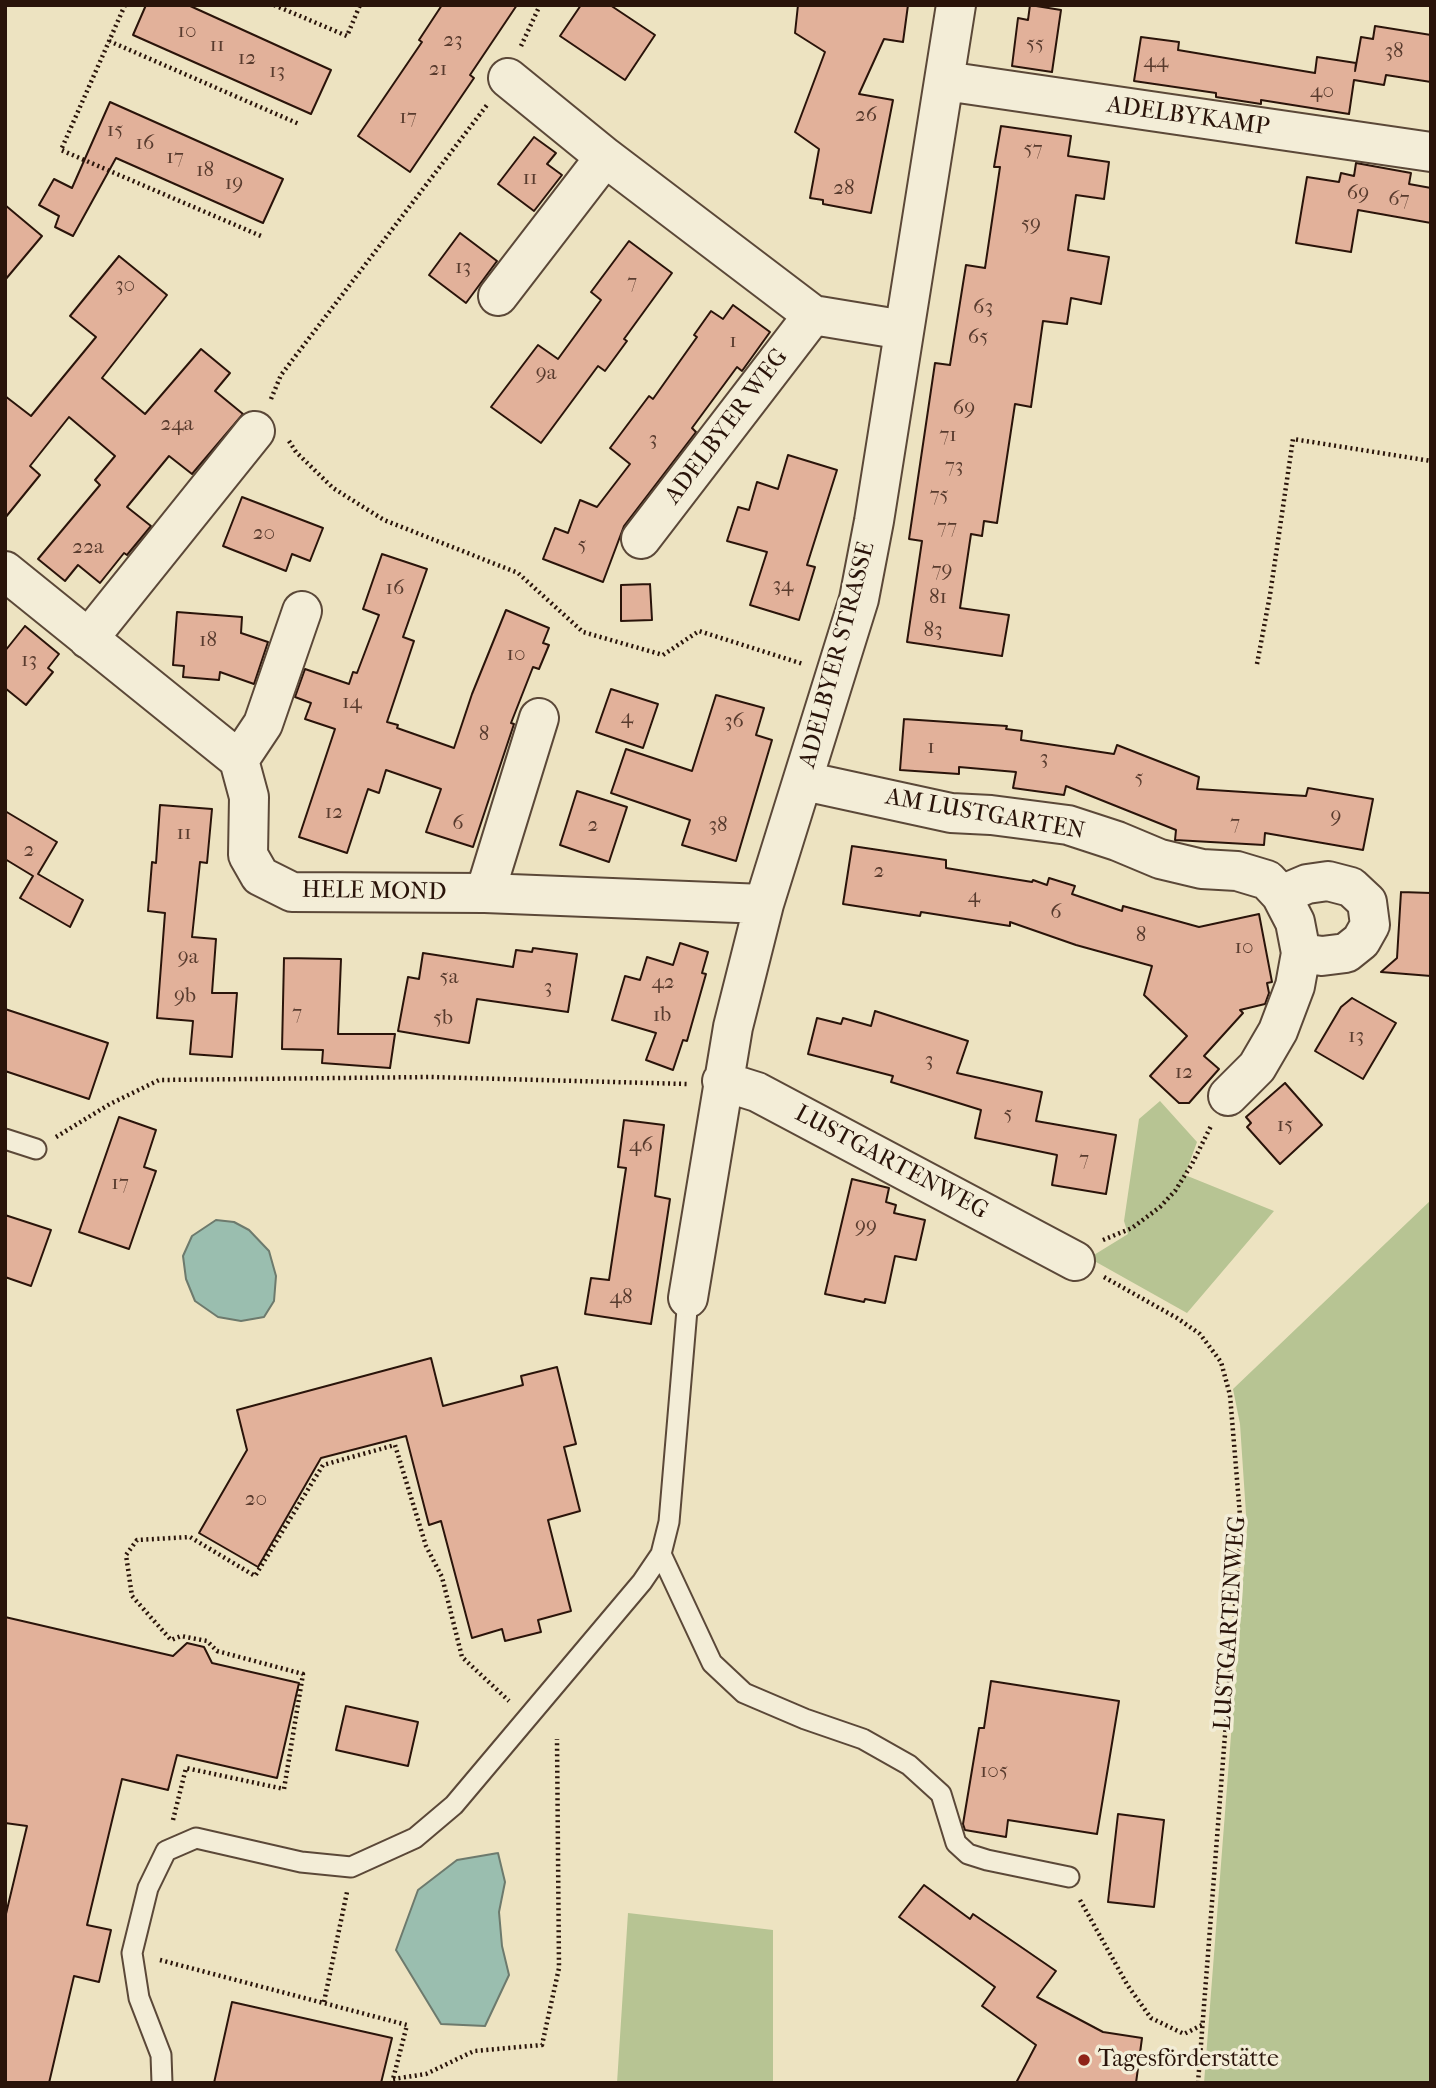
<!DOCTYPE html>
<meta charset="utf-8">
<style>
body{margin:0}
#map{position:relative;width:1436px;height:2088px;overflow:hidden;background:#ede3c1;font-family:"IM FELL French Canon",serif}
canvas{display:block}
.frame{position:absolute;inset:0;border:7px solid #2a140a;pointer-events:none}
</style>
<div id="map">
<canvas width="1436" height="2088"></canvas>
<div class="frame"></div>
</div>
<script>
const ctx = document.querySelector('canvas').getContext('2d');
ctx.lineJoin = 'round';
function fill(path, color) { ctx.fillStyle = color; ctx.fill(path, 'evenodd'); }
const toPath = rows => new Path2D(rows.map(r => 'M' + r).join(''));
function strokePath(path, color, width, dash) { ctx.strokeStyle = color; ctx.lineWidth = width; ctx.lineCap = dash ? 'butt' : 'round'; ctx.setLineDash(dash || []); ctx.stroke(path); }
function write(font, color, halo, rows, align = 'center') {
  ctx.font = font + ' "IM FELL French Canon",serif'; ctx.lineWidth = 7; ctx.setLineDash([]); ctx.textBaseline = 'middle'; ctx.strokeStyle = halo; ctx.fillStyle = color; for (const [text, x, y, turn = 0] of rows) {
    ctx.save(); ctx.translate(x, y); ctx.rotate((+turn || 0) * Math.PI / 180); ctx.textAlign = isNaN(turn) ? turn : align; if (halo) ctx.strokeText(text, 0, 0); ctx.fillText(text, 0, 0); ctx.restore();
  }
}
const green = toPath([
 [1160,1101,1197,1142,1185,1175,1274,1211,1187,1313,1089,1258,1128,1234,1124,1221,1139,1119],
 [1431,1200,1431,2083,1204,2083,1247,1529,1240,1424,1233,1389],
 [628,1913,773,1930,773,2083,617,2083]
]);
const water = toPath([
 [216,1220,234,1222,249,1230,269,1251,276,1276,274,1301,264,1317,241,1321,218,1317,195,1301,186,1279,183,1256,192,1236,216,1220],
 [498,1853,505,1882,499,1912,502,1946,509,1975,485,2026,441,2024,396,1950,418,1890,457,1860,498,1853]
]);
const building = toPath([
 [146,5,188,5,331,70,311,114,133,35,146,5],
 [442,5,517,5,470,75,474,78,410,172,358,136,422,42,419,40,442,5],
 [581,5,610,5,655,35,625,80,560,36,581,5],
 [798,5,908,5,903,42,884,39,859,94,893,100,871,213,823,204,823,200,810,198,819,149,795,132,825,52,795,33,798,5],
 [1030,5,1061,10,1052,72,1012,66,1018,18,1028,20,1030,5],
 [1375,26,1431,35,1431,82,1386,75,1384,85,1354,80,1349,114,1261,100,1261,104,1216,97,1216,93,1134,81,1141,37,1179,42,1178,50,1315,73,1317,57,1356,63,1355,71,1361,37,1373,39,1375,26],
 [110,102,283,179,263,223,116,158,73,236,55,227,59,216,39,205,54,179,72,188,110,102],
 [1001,126,1071,136,1068,156,1109,162,1104,199,1076,195,1068,250,1109,257,1101,304,1071,298,1067,324,1043,321,1031,407,1015,404,997,523,984,521,982,536,971,534,960,608,1009,615,1002,656,907,642,922,541,909,539,935,363,950,365,966,265,985,268,1000,167,994,167,1001,126],
 [534,137,556,153,547,164,562,175,534,211,498,184,534,137],
 [1356,163,1411,173,1409,184,1431,188,1431,223,1358,210,1351,252,1296,243,1307,177,1339,182,1341,173,1354,176,1356,163],
 [5,205,42,236,5,280,5,205],
 [460,233,497,261,466,303,429,275,460,233],
 [629,241,672,273,624,339,627,341,605,371,598,366,541,443,491,407,538,345,558,359,601,300,591,292,629,241],
 [119,256,167,295,102,378,145,414,201,349,230,373,215,391,243,414,192,474,169,456,127,507,151,526,127,555,124,553,100,583,78,565,65,581,38,559,100,485,95,480,115,456,69,417,30,466,40,475,5,518,5,396,31,416,96,337,70,316,119,256],
 [733,305,770,332,742,371,737,367,692,428,696,432,624,526,603,582,543,559,555,528,568,533,580,500,597,507,630,464,610,448,649,396,653,399,697,337,694,335,711,311,723,319,733,305],
 [788,455,837,470,807,565,815,567,799,620,750,605,767,552,727,541,738,507,749,510,757,482,778,489,788,455],
 [242,497,323,528,310,561,292,554,286,571,223,546,242,497],
 [382,554,427,569,403,637,414,641,387,722,398,725,397,728,454,748,472,694,506,610,549,628,543,643,549,645,539,669,533,667,511,723,514,724,473,847,426,832,441,789,386,770,379,793,368,789,347,853,299,837,335,729,305,719,311,703,295,697,305,669,349,684,353,672,357,673,379,615,363,609,382,554],
 [650,584,652,620,621,621,621,585,650,584],
 [177,612,242,617,241,633,268,642,254,684,220,672,219,680,183,677,184,666,173,665,177,612],
 [25,626,59,654,48,668,53,672,26,705,5,688,5,651,25,626],
 [611,689,658,704,643,748,596,732,611,689],
 [716,695,764,708,756,735,772,740,736,861,682,845,690,820,611,793,626,749,692,771,716,695],
 [904,719,1007,726,1006,729,1022,731,1021,740,1114,754,1117,745,1199,777,1197,789,1306,796,1308,788,1373,799,1363,850,1265,833,1264,845,1175,840,1176,830,1066,786,1064,795,1013,788,1016,772,959,767,959,774,900,770,904,719],
 [577,791,627,807,609,862,560,845,577,791],
 [160,805,212,809,207,863,200,862,192,937,216,939,212,993,237,993,232,1057,190,1054,193,1021,157,1018,165,913,148,911,152,862,156,863,160,805],
 [5,811,57,842,38,874,83,900,70,927,20,898,33,876,5,859,5,811],
 [852,846,946,860,946,868,1032,882,1033,880,1047,885,1049,878,1075,886,1072,894,1122,911,1123,906,1199,927,1259,914,1272,982,1267,983,1269,993,1265,1004,1240,1010,1243,1013,1204,1056,1219,1069,1189,1103,1179,1103,1150,1076,1187,1036,1144,995,1152,966,1076,945,1010,922,1010,926,921,912,920,916,843,904,852,846],
 [1401,892,1431,893,1431,976,1381,972,1397,958,1401,892],
 [680,943,708,952,702,973,706,974,687,1041,683,1040,673,1070,646,1060,656,1033,612,1020,625,976,640,980,647,957,673,965,680,943],
 [533,948,577,954,568,1012,477,999,469,1043,398,1031,408,977,419,979,423,953,513,967,516,950,532,952,533,948],
 [284,958,341,959,338,1034,395,1034,390,1068,322,1063,323,1050,282,1049,284,958],
 [1352,998,1396,1023,1363,1079,1315,1051,1341,1007,1352,998],
 [5,1009,108,1043,89,1099,5,1071,5,1009],
 [875,1011,968,1041,957,1073,1042,1092,1036,1121,1116,1135,1106,1194,1052,1185,1057,1155,975,1138,981,1110,891,1082,893,1076,808,1054,817,1018,841,1024,843,1018,871,1026,875,1011],
 [1285,1083,1322,1125,1280,1164,1247,1127,1251,1123,1246,1117,1285,1083],
 [119,1117,156,1130,144,1167,156,1171,129,1249,79,1232,119,1117],
 [624,1120,664,1125,655,1196,670,1199,651,1324,585,1314,591,1278,609,1280,626,1168,618,1167,624,1120],
 [852,1179,889,1188,886,1202,896,1205,894,1213,925,1220,916,1260,895,1256,885,1303,865,1299,864,1302,825,1294,852,1179],
 [5,1215,51,1230,31,1286,5,1277,5,1215],
 [431,1358,443,1406,523,1385,521,1376,557,1367,576,1444,564,1447,580,1511,548,1520,571,1611,538,1620,541,1632,505,1641,502,1629,472,1638,441,1521,429,1525,406,1436,321,1458,258,1567,199,1533,247,1450,237,1410,431,1358],
 [5,1617,173,1656,187,1643,204,1647,212,1663,299,1683,277,1778,177,1755,168,1790,122,1779,87,1925,111,1930,99,1982,74,1976,49,2083,5,2083,5,1918,27,1826,5,1823,5,1617],
 [991,1681,1119,1701,1097,1834,1008,1820,1006,1837,965,1830,963,1824,979,1728,984,1728,991,1681],
 [346,1706,418,1722,408,1766,336,1750,346,1706],
 [1118,1814,1164,1820,1154,1907,1108,1902,1118,1814],
 [924,1885,970,1919,973,1914,1056,1971,1037,1997,1103,2032,1142,2038,1136,2083,1016,2083,1036,2045,982,2006,995,1987,899,1917,924,1885],
 [232,2002,392,2038,381,2083,214,2083,232,2002]
]);
const path = toPath([
 [125,5,61,150,261,236],
 [274,5,347,36,360,5],
 [109,41,299,124],
 [521,46,540,5],
 [271,399,281,375,487,105],
 [289,441,296,452,333,488,384,520,518,573,583,632,663,655,699,631,803,664],
 [1257,664,1270,595,1293,439,1431,461],
 [56,1137,110,1104,159,1080,430,1077,687,1084],
 [1103,1240,1132,1228,1160,1207,1175,1191,1192,1164,1211,1126],
 [1104,1277,1177,1318,1200,1334,1221,1362,1230,1395,1241,1528,1198,2083],
 [173,1820,186,1768,284,1789,303,1674,217,1651,207,1641,181,1636,171,1640,132,1596,126,1555,137,1540,190,1537,255,1576,323,1465,395,1445,426,1546,442,1577,462,1657,509,1701],
 [1080,1900,1128,1986,1151,2018,1184,2034,1202,2025],
 [160,1960,407,2025,392,2083],
 [324,2002,347,1892],
 [393,2079,426,2074,474,2051,542,2045,559,1968,557,1739]
]);
const service = toPath([
 [5,1139,36,1149],
 [661,1554,712,1663,744,1693,805,1719,863,1739,909,1765,941,1794,956,1843,968,1854,987,1860,1069,1877],
 [162,2083,161,2055,139,1998,132,1953,148,1888,166,1851,196,1838,301,1862,351,1867,415,1838,454,1805,642,1582,661,1554,669,1522,688,1298]
]);
const minor = toPath([
 [945,81,1431,152],
 [605,157,813,315,904,330],
 [498,296,605,157,508,78],
 [641,539,813,315],
 [5,571,239,760,249,797,248,855,260,876,292,892,485,893,764,904],
 [88,639,255,431],
 [239,760,263,724,302,611],
 [804,781,951,813,991,815,1068,825,1117,841,1160,859,1202,869,1237,871,1267,880,1281,895,1295,922,1301,953,1295,986,1278,1031,1257,1067,1228,1096],
 [485,893,539,718],
 [1281,895,1307,884,1328,881,1351,887,1367,902,1370,925,1361,941,1346,953,1322,956,1301,953],
 [722,1081,757,1092,1075,1261],
 [688,1298,733,1027,764,904,859,599,874,521,956,5]
]);
const markers = [
 [1084,2060,7,"#8f2418"]
];
const numberNames = [
 ["10",187,32],
 ["23",453,41],
 ["55",1035,45],
 ["11",217,46],
 ["38",1394,52],
 ["12",247,59],
 ["44",1156,62],
 ["21",438,70],
 ["13",277,72],
 ["40",1322,92],
 ["26",866,116],
 ["17",408,118],
 ["15",115,131],
 ["16",145,144],
 ["57",1033,150],
 ["17",175,158],
 ["18",205,171],
 ["11",530,179],
 ["19",234,184],
 ["28",844,189],
 ["69",1358,194],
 ["67",1399,200],
 ["59",1031,225],
 ["13",463,268],
 ["7",632,283],
 ["30",125,286],
 ["63",983,308],
 ["65",978,338],
 ["1",733,342],
 ["9a",546,374],
 ["69",964,409],
 ["24a",177,425],
 ["71",948,436],
 ["3",653,440],
 ["73",954,467],
 ["75",939,496],
 ["77",947,528],
 ["20",264,534],
 ["5",582,546],
 ["22a",88,548],
 ["79",942,571],
 ["34",783,586],
 ["16",395,589],
 ["81",938,598],
 ["83",933,631],
 ["18",208,641],
 ["10",516,655],
 ["13",29,661],
 ["14",352,703],
 ["4",627,718],
 ["36",734,722],
 ["8",484,735],
 ["1",931,748],
 ["3",1044,759],
 ["5",1139,779],
 ["12",334,813],
 ["9",1336,817],
 ["6",458,824],
 ["7",1235,824],
 ["2",593,826],
 ["38",718,826],
 ["11",184,834],
 ["2",29,851],
 ["2",879,872],
 ["4",974,897],
 ["6",1056,913],
 ["8",1141,936],
 ["10",1244,948],
 ["9a",188,958],
 ["5a",449,978],
 ["42",663,983],
 ["3",548,988],
 ["9b",185,997],
 ["7",297,1014],
 ["1b",662,1016],
 ["5b",443,1019],
 ["13",1356,1037],
 ["3",929,1061],
 ["12",1184,1073],
 ["5",1008,1115],
 ["15",1285,1126],
 ["46",641,1146],
 ["7",1084,1160],
 ["17",120,1184],
 ["99",866,1227],
 ["48",621,1298],
 ["20",256,1500],
 ["105",994,1772]
];
const streetNames = [
 ["ADELBYKAMP",1188,117,8],
 ["ADELBYER WEG",727,427,-53],
 ["ADELBYER STRASSE",838,655,-75],
 ["AM LUSTGARTEN",985,815,10],
 ["HELE MOND",374,892,1],
 ["LUSTGARTENWEG",891,1163,28],
 ["LUSTGARTENWEG",1231,1623,-86]
];
const poiNames = [
 ["Tagesförderstätte",1098,2060]
];
fill(green, '#b7c493');
fill(water, '#9abeaf');
strokePath(water, '#6d7a6d', 2);
fill(building, '#e2b19a');
strokePath(building, '#2a140a', 2);
strokePath(service, '#5b4838', 23);
strokePath(minor, '#5b4838', 42);
strokePath(path, '#2a140a', 4.5, [2, 3.5]);
strokePath(service, '#f3edd7', 19);
strokePath(minor, '#f3edd7', 38);
for (const [x, y, r, color] of markers) { const dot = new Path2D(); dot.arc(x, y, r, 0, 2 * Math.PI); ctx.fillStyle = color; ctx.fill(dot); strokePath(dot, '#f3edd7', 2.5); }
write('21px', '#583b2e', null, numberNames);
write('24px', '#2a140a', '#f3edd7', streetNames);
write('24px', '#2a140a', '#f3edd7', poiNames, 'left');
</script>
